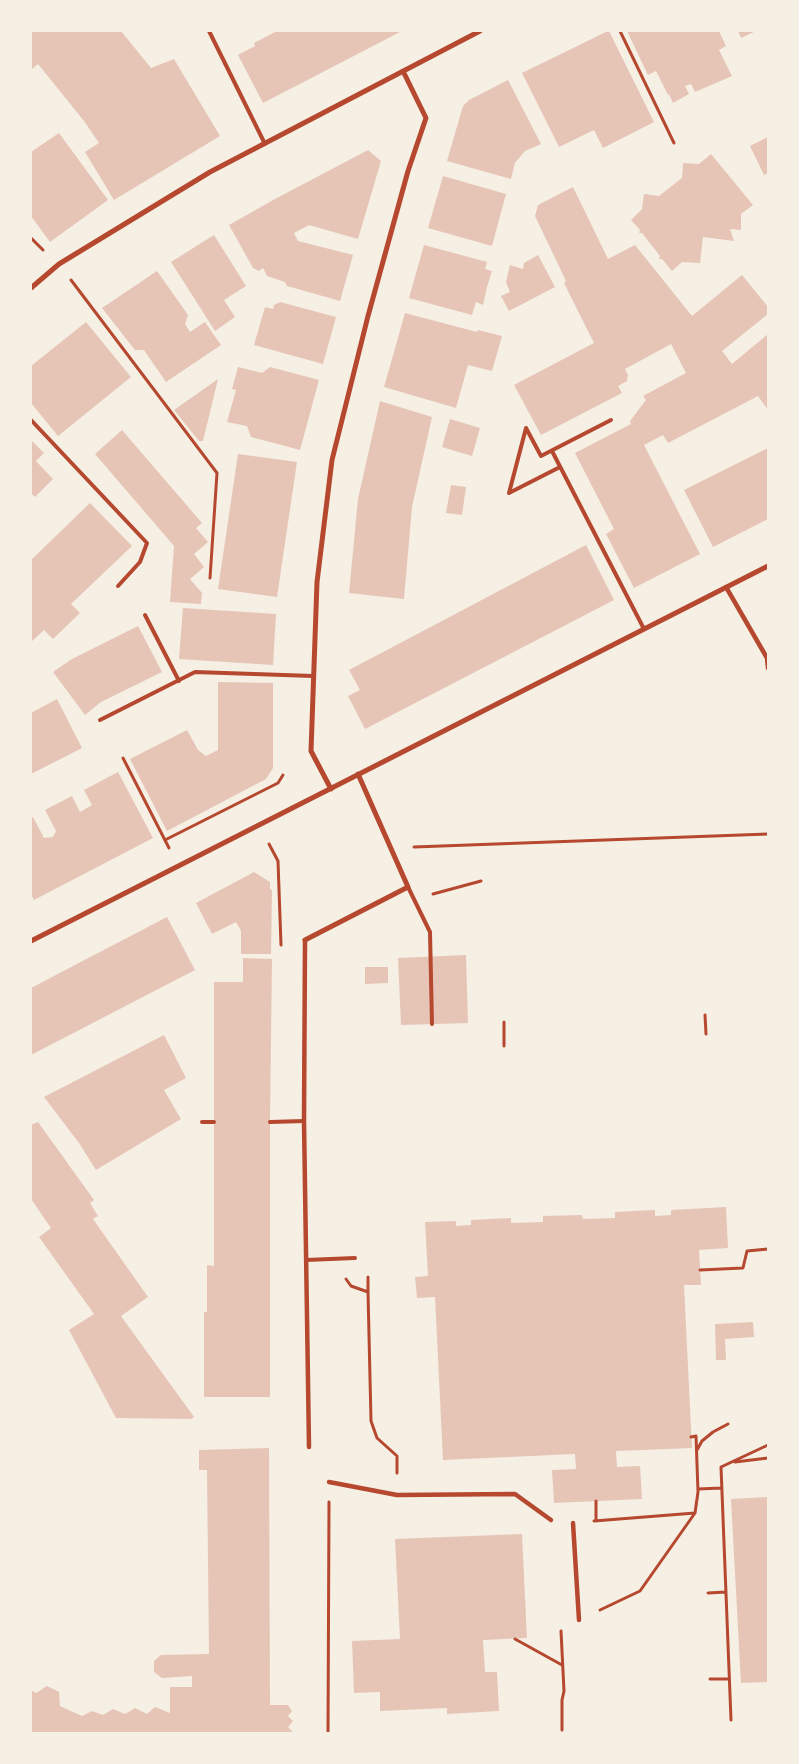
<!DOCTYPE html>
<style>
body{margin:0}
#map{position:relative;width:799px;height:1764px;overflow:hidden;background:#f6efe4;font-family:"Sofia Sans Condensed",sans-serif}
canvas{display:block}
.frame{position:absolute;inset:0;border:32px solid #f6efe4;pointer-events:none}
</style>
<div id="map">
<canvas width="799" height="1764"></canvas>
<div class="frame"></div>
</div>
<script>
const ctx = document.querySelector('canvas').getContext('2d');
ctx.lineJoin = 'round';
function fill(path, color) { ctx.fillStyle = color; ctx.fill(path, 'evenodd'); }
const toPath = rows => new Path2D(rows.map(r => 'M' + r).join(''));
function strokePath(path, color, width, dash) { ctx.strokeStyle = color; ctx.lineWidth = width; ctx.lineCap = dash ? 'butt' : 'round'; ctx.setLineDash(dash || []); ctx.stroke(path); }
const building = toPath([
 [31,31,121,31,151,68,174,59,220,136,114,200,85,152,99,143,84,121,38,64,31,70],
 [277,31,402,31,263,103,238,55,255,46,254,43],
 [608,31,609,31,654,122,603,148,594,130,559,147,522,73],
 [627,31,719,31,726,46,719,50,732,76,695,92,691,84,685,86,689,94,673,103,669,94,668,95,656,71,648,75],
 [738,31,756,31,741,38],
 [508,80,541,144,525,151,515,163,511,179,447,161,463,106,469,100],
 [59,133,108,200,50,242,31,216,31,152],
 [768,137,768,173,764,175,750,146],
 [368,150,381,161,358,239,309,225,294,233,298,241,353,255,340,301,287,286,285,282,267,276,263,268,259,271,253,268,229,225,275,199],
 [711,154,753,205,741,214,741,230,730,229,734,241,703,237,700,263,682,262,672,271,662,259,659,259,660,256,642,233,639,233,640,230,631,220,642,209,644,194,659,196,682,178,683,163,699,164],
 [443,176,506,194,492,246,428,228],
 [573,187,608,259,635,245,692,316,742,275,768,307,768,314,722,351,732,364,768,334,768,410,758,396,668,443,663,435,644,445,700,554,634,588,606,534,614,529,575,453,631,424,630,421,646,400,643,396,686,373,671,344,625,369,628,375,627,381,618,386,622,393,541,435,514,385,594,343,564,283,566,281,535,216,538,205],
 [214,235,246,286,224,300,235,317,215,331,171,262],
 [424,245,487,262,485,269,492,271,487,287,483,305,476,302,472,315,409,298],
 [538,255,555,287,509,311,501,296,510,292,506,282,510,265,523,269,524,263],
 [157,271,188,315,185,324,190,332,205,322,221,345,166,382,144,350,135,350,102,308],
 [280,302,336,317,323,364,254,345,265,307,273,309,274,305],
 [405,313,477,332,478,330,502,336,492,371,468,365,456,408,384,387],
 [86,322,131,377,58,436,31,403,31,366],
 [238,367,262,373,270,367,319,380,300,450,251,437,247,426,227,422,236,390,232,389],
 [218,379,203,441,199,441,174,410],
 [380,401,432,417,412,507,404,599,349,593,358,499],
 [450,419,480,428,472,456,442,447],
 [122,430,202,523,196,528,208,542,194,554,204,567,190,579,202,593,201,604,170,602,174,546,95,454],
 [31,440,44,453,36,461,53,479,35,497,31,493],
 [768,448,768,519,713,547,684,490],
 [238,454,297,462,277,597,218,589],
 [451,485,466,487,462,515,446,513],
 [90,503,132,546,71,604,80,613,53,639,44,630,31,642,31,560],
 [586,545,614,600,365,729,348,696,360,690,349,670],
 [183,608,276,614,273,665,179,659],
 [138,626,162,672,101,702,85,715,53,672,72,659],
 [218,682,273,683,273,768,266,779,167,831,130,759,187,730,198,750,206,756,218,750],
 [57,699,82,748,31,774,31,713],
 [118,772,153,838,34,900,31,894,31,818,33,817,44,838,53,837,56,831,45,810,72,796,80,812,92,805,84,790],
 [254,872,270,882,270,889,272,890,271,954,241,954,241,931,236,922,212,934,196,903],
 [167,917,195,970,31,1055,31,988],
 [466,955,468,1023,401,1025,398,958],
 [243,958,272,959,270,1122,270,1397,204,1397,204,1312,207,1312,207,1265,214,1266,214,982,243,982],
 [365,967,388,967,388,983,365,984],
 [164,1035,186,1078,164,1090,181,1119,96,1170,79,1143,44,1097],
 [38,1122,94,1200,90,1203,98,1216,93,1219,148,1297,121,1316,194,1417,191,1419,116,1418,69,1330,94,1314,39,1237,51,1228,31,1199,31,1125],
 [726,1207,728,1248,699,1250,701,1285,684,1285,692,1448,616,1451,617,1467,640,1466,642,1499,554,1503,552,1470,576,1469,575,1454,443,1460,435,1297,417,1298,415,1277,428,1276,425,1222,456,1221,456,1226,471,1225,471,1220,511,1218,511,1223,543,1222,543,1216,582,1215,583,1219,615,1218,615,1212,655,1210,655,1216,671,1215,671,1210],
 [753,1322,754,1337,725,1339,726,1360,716,1360,715,1324],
 [269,1448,270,1705,288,1705,292,1711,288,1716,293,1721,288,1727,294,1733,31,1733,31,1690,36,1693,47,1686,59,1692,60,1706,82,1716,92,1711,103,1715,113,1709,125,1714,135,1708,147,1714,155,1707,170,1713,170,1687,192,1687,192,1676,162,1678,154,1672,154,1661,161,1655,209,1654,207,1470,199,1470,199,1450],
 [768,1497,768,1682,741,1683,731,1499],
 [522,1534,527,1638,483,1640,485,1672,497,1672,499,1711,447,1714,447,1708,380,1711,380,1692,354,1693,352,1641,400,1639,395,1539]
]);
const path = toPath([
 [620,31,674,143],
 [31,238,43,250],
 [71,280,217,473,210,578],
 [123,758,169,848],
 [165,840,278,783,283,775],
 [269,844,278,861,281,945],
 [414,847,768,834],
 [433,894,481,881],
 [705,1015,706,1034],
 [504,1022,504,1046],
 [700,1270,743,1268,747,1251,768,1249],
 [368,1277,368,1292],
 [346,1279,351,1286,368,1292,371,1421,377,1438,397,1456,397,1473],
 [697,1450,702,1441,713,1432,728,1424],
 [735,1462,768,1458],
 [698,1489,722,1488],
 [596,1501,596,1521],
 [594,1521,695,1513],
 [708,1593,726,1592],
 [600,1610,640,1591,695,1513,698,1492,696,1436,691,1437],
 [561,1631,564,1691,562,1700,562,1730],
 [515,1639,562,1665],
 [710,1679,729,1679],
 [731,1720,721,1467,768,1445],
 [328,1733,329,1502]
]);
const service = toPath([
 [209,31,265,144],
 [31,420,147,543,140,562,118,586],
 [552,451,644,629],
 [560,467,509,493,526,428,541,456,611,420],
 [145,615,179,681],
 [100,720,195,672,313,676],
 [408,887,430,932,432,1024],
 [202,1122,214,1122],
 [270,1122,304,1121],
 [306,1260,355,1258]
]);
const pedestrian = toPath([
 [726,587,767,658,768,668],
 [305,940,304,1121,309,1447],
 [329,1482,397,1495,515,1494,551,1520],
 [573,1523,579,1620]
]);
const minor = toPath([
 [31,288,59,264,210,172,480,31],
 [331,789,311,751,317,582,332,460,368,316,408,171,426,118,403,71],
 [305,940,408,887,358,774],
 [31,941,768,566]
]);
fill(building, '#e6c5b7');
strokePath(path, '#b5482f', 3);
strokePath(service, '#b5482f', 4);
strokePath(pedestrian, '#b5482f', 4.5);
strokePath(minor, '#b5482f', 5);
</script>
